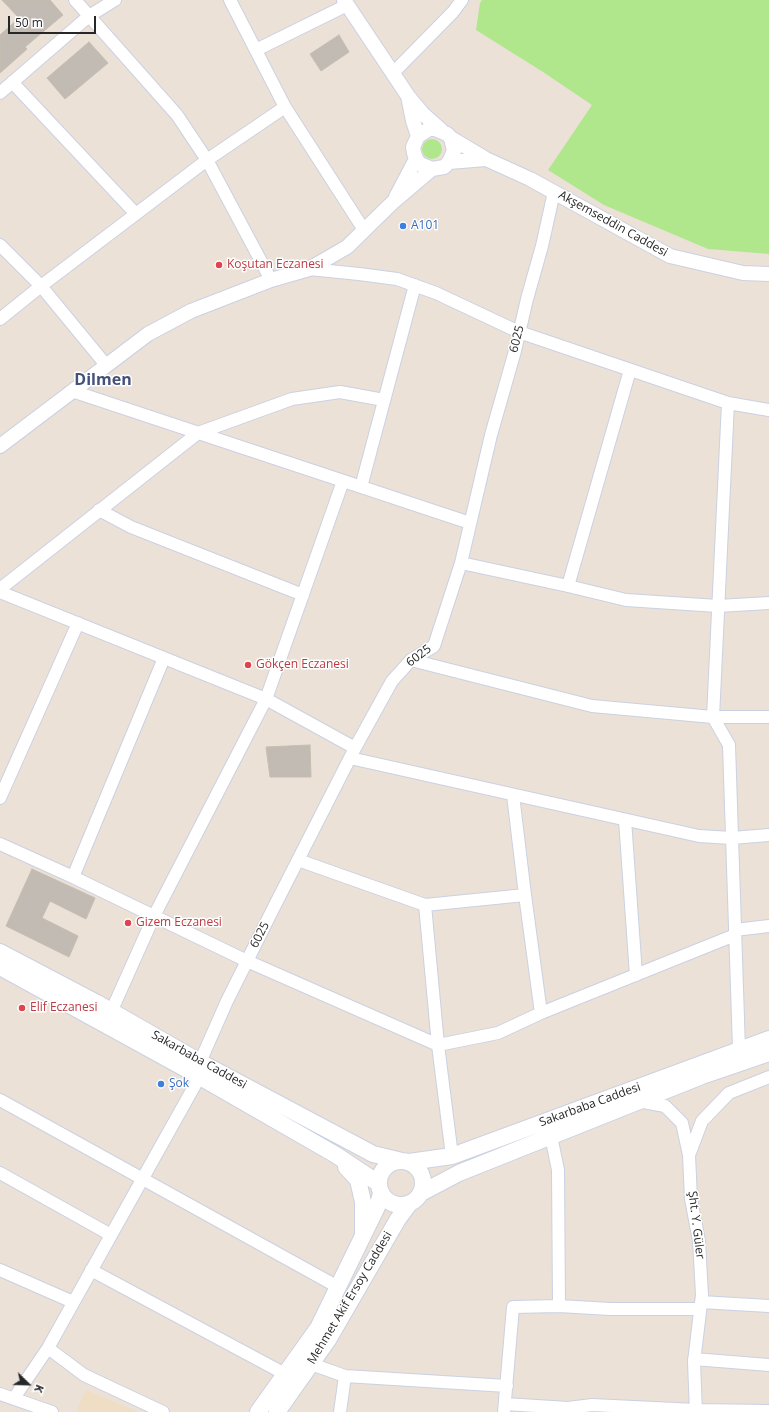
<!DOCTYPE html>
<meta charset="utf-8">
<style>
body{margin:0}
#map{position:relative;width:769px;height:1412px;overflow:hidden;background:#ebe1d6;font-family:"Open Sans",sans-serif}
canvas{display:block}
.north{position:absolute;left:8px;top:1364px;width:40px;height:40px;-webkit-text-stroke:3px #fff;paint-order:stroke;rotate:113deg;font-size:11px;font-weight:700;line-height:16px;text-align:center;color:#272727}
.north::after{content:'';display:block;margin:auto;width:14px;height:18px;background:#272727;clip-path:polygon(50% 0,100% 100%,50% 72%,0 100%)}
.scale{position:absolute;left:8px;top:16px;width:88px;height:18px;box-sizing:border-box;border:2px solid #272727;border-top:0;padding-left:5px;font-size:12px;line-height:14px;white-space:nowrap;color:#272727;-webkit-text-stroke:3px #fff;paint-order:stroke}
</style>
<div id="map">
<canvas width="769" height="1412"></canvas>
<div class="north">K</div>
<div class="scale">50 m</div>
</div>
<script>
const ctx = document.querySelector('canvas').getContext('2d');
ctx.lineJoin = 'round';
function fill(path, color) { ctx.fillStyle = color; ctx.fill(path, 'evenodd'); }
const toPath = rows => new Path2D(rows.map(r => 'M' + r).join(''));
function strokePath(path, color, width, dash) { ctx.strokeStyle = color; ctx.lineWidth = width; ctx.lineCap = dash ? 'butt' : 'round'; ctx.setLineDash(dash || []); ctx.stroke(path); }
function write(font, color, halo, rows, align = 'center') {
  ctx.font = font + ' "Open Sans",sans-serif'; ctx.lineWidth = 3; ctx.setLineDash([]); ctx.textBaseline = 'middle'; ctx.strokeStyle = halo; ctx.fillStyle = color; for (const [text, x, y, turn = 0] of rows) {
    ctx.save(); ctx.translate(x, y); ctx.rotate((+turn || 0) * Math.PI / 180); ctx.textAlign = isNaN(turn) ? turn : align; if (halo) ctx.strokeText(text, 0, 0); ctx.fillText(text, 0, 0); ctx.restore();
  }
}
const education = toPath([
 [86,1390,137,1412,76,1412]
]);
const green = toPath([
 [482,0,769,0,769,254,708,249,604,205,548,170,592,105,543,72,476,30,480,3],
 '422 149a10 10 0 1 1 20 0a10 10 0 1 1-20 0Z'
]);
const building = toPath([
 [2,0,50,0,63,15,25,47,27,49,0,73,0,35,19,18,2,0],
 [339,35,349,52,321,71,310,54,339,35],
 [89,42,108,63,65,99,47,78,89,42],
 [310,745,311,777,270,777,266,747,310,745],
 [32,869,95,898,86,919,50,901,42,918,78,936,69,957,6,926,32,869]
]);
const minor = toPath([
 [75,0,177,115,207,160,271,280],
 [230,0,285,107,364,230],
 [256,50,347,5],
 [393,73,453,12,462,0],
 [12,82,136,214],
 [0,93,89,16,115,0],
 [0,245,41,286,106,365],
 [309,269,359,274,397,279,436,293,519,332,728,403,769,410],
 [0,319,41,286,207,160,285,107],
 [72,391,470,523],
 [728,403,713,717,729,745,739,1049],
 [361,487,415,285],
 [99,510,131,527,303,595],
 [461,563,568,586,626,600,718,606,769,603],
 [568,586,630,370],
 [0,589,198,433,292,399,340,392,384,400],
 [0,592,266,699,355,748],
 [411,660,592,706,713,717,769,717],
 [350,758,699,836,732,838,769,835],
 [513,795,525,895,541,1013],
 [0,798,78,623],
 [625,820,636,975],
 [0,844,73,877,247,961,438,1045,498,1033,541,1013,735,935],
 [298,860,425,905,525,895],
 [73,877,164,658],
 [425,905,438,1045,452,1156],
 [735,930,769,926],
 [111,1012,154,916,266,699,343,481],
 [200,1062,227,1001,272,911,355,748,392,681,411,660,434,646,461,563,491,435,515,351,527,299,542,246,554,192],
 [0,1100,338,1287],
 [638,1101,665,1106,682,1123,689,1155],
 [551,1136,558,1170,559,1306],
 [0,1173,111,1235],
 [0,1270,73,1302],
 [91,1270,285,1374],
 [701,1302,769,1306],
 [48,1348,84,1375,163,1412],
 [694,1359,769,1365],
 [311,1364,345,1376,507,1386],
 [0,1394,52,1412],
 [14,1398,48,1348,200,1076],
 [505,1404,568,1408,592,1405,696,1410,769,1411],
 [340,1412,345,1376],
 [504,1412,513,1307,559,1306,610,1309,700,1309],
 [696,1412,694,1362,702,1295,699,1241,691,1199,689,1155,702,1121,729,1093,769,1077]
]);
const tertiary = toPath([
 [344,0,408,96,423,114,441,130],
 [408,96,413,121,418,136],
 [451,138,486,159,530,179,670,256,743,273,769,274],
 [449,162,486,159],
 [396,197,416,159,414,153,413,147,418,136,429,129,435,129,447,134,451,138,454,151,449,162,444,167,432,169,420,164,416,159],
 [0,446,148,334,191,311,271,280,309,269,347,247,392,203,432,169]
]);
const secondary = toPath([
 [0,952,97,1003,200,1062,373,1154,402,1161],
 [0,967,188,1070,336,1155,378,1183],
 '379 1183a22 22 0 1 1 44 0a22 22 0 1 1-44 0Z',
 [409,1162,452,1156,769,1039],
 [346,1167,358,1180,363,1202,363,1232],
 [421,1193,459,1173,702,1076,769,1053],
 [258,1412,318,1328,377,1207,381,1194],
 [277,1412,328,1340,398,1219,410,1203]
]);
const markers = [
 [403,226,4,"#3f7fe0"],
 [219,265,4,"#e0444e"],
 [248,665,4,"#e0444e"],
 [128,923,4,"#e0444e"],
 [22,1008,4,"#e0444e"],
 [161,1084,4,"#3f7fe0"]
];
const streetNames = [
 ["Akşemseddin Caddesi",613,224,29],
 ["6025",517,339,-76],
 ["6025",419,656,-37],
 ["6025",260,935,-63],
 ["Sakarbaba Caddesi",199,1060,29],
 ["Sakarbaba Caddesi",590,1105,-20],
 ["Şht. Y. Güler",696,1225,83],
 ["Mehmet Akif Ersoy Caddesi",350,1298,-59]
];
const shopNames = [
 ["A101",411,226],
 ["Şok",169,1084]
];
const healthNames = [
 ["Koşutan Eczanesi",227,265],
 ["Gökçen Eczanesi",256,665],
 ["Gizem Eczanesi",136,923],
 ["Elif Eczanesi",30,1008]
];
const districtNames = [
 ["Dilmen",103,380]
];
fill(education, '#efdec3');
fill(green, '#b0e78d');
fill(building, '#c2bbb3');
strokePath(building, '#c6bdb0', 1);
strokePath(minor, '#cbd1e2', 14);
strokePath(tertiary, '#cbd1e2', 16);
strokePath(secondary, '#cbd1e2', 18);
strokePath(minor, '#fff', 12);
strokePath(tertiary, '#fff', 14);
strokePath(secondary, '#fff', 16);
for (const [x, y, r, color] of markers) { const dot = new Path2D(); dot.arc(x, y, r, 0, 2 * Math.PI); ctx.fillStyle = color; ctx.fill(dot); strokePath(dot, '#fff', 1.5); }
write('12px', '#272727', '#fff', streetNames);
write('12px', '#366cbe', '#fff', shopNames, 'left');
write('12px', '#be3a42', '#fff', healthNames, 'left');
write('bold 16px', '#44517a', '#fff', districtNames);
</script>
